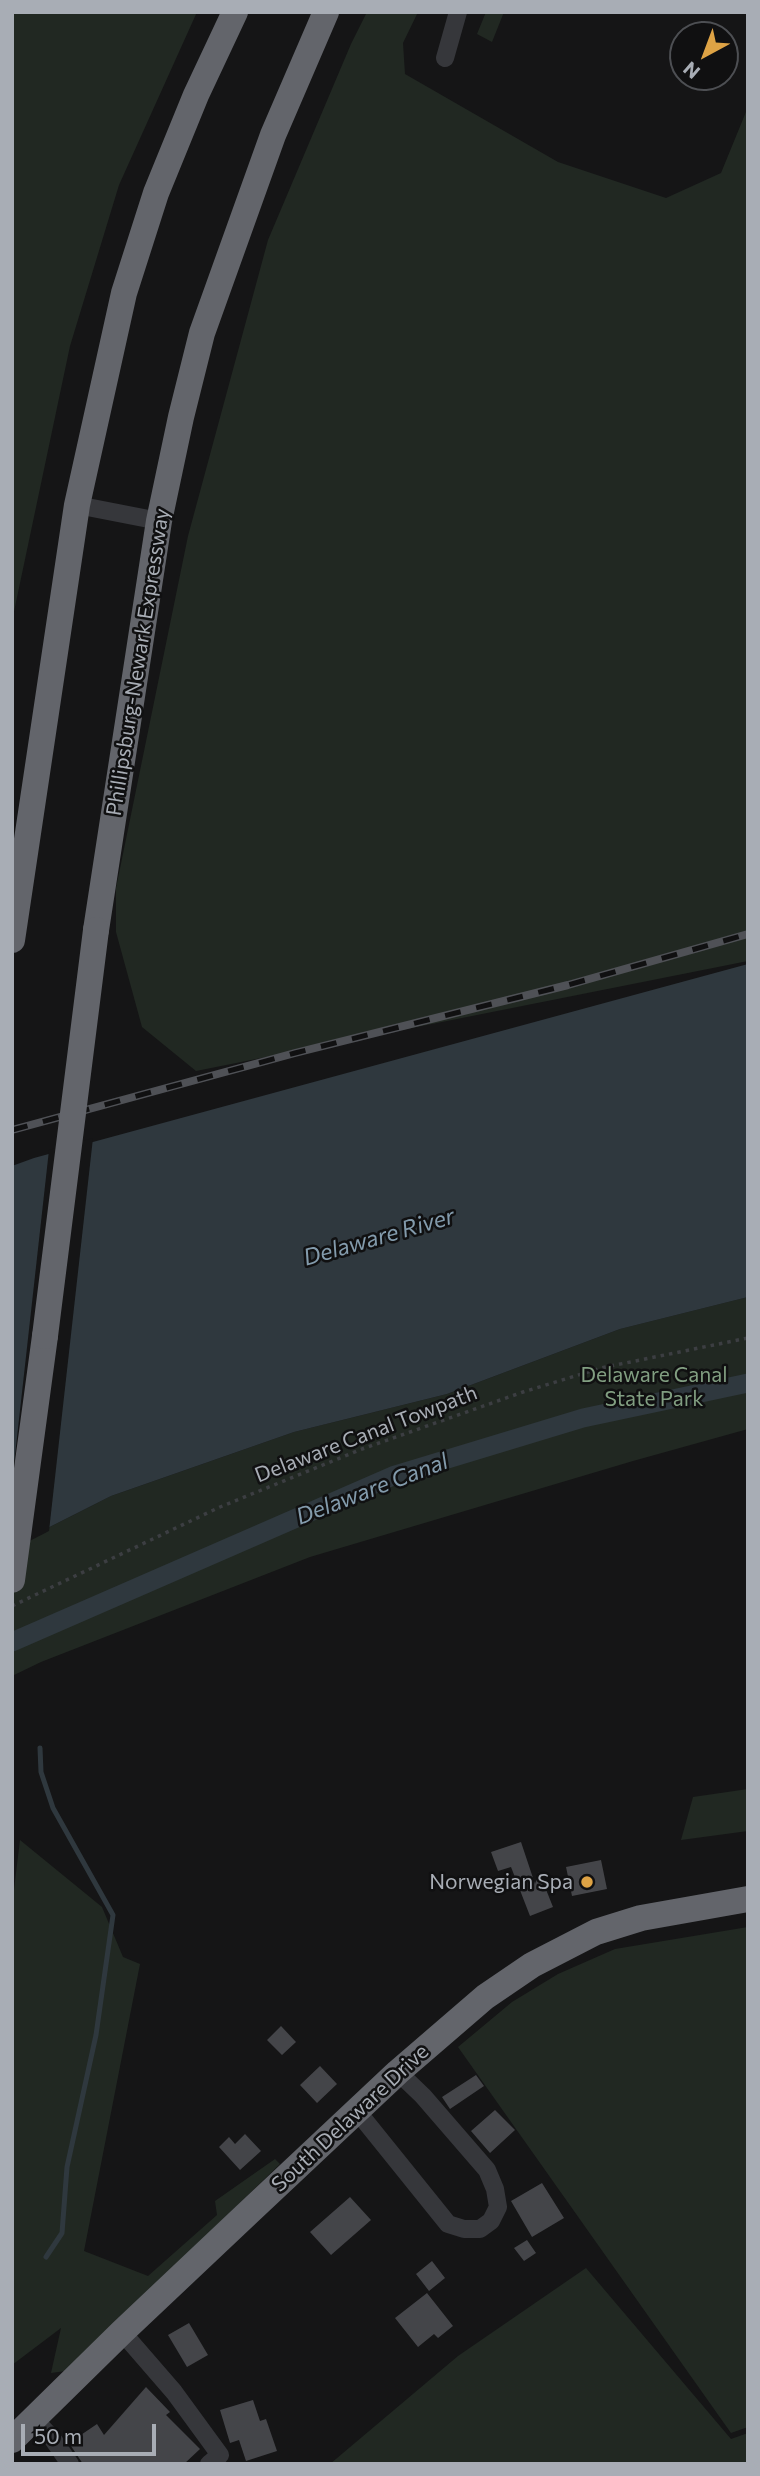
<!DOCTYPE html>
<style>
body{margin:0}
#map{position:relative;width:760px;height:2476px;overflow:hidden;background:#151516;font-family:Commissioner,sans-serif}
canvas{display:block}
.frame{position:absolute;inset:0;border:14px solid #a8adb5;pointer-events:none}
.north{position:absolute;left:669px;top:21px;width:70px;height:70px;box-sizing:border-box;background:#101011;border:2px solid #4d4f53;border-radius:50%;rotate:221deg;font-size:19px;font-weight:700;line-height:28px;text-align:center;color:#a8adb5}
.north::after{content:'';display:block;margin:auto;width:24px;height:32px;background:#dea345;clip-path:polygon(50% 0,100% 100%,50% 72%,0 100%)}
.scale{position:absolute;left:21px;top:2424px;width:135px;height:32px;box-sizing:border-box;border:4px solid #a8adb5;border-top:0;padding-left:9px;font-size:21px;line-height:24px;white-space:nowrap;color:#a8adb5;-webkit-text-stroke:5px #101011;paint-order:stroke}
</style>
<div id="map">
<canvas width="760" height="2476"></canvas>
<div class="frame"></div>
<div class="north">N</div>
<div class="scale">50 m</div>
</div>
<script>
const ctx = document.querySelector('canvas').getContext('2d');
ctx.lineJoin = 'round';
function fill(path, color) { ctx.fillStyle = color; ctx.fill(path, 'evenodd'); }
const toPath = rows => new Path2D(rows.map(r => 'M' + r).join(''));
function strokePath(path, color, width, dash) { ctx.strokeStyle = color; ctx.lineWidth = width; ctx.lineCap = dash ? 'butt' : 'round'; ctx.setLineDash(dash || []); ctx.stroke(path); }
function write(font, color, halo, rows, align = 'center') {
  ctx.font = font + ' Commissioner,sans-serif'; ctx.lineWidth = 5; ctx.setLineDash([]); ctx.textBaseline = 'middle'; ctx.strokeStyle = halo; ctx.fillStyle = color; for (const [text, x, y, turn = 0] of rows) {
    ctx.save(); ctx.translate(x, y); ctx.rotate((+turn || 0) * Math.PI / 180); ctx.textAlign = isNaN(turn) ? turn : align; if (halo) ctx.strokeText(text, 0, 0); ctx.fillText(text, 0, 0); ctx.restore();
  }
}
const green = toPath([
 [12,12,197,12,119,185,70,346,12,621],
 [367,12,418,12,403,43,405,74,558,162,666,198,721,173,748,107,748,961,196,1071,142,1027,116,932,116,888,188,536,268,240,351,44],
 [486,12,504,12,492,42,477,34],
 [748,1297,748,1429,633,1461,310,1557,41,1662,12,1676,12,1546,111,1496,294,1432,447,1394,620,1329],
 [748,1789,748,1831,681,1840,693,1797],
 [20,1840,102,1907,123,1957,140,1964,84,2251,148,2276,217,2215,215,2201,275,2159,280,2164,66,2371,51,2373,61,2328,12,2365,12,1906],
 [748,1927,748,2427,731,2433,458,2047,512,2002,558,1974,615,1949],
 [586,2268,731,2439,748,2433,748,2464,330,2464,458,2356]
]);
const water = toPath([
 [748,964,748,1297,620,1329,447,1394,294,1432,111,1496,12,1546,12,1166,34,1158]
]);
const pier = toPath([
 [93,1138,49,1531,14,1549,12,1482,49,1150]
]);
const stream = toPath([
 [40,1748,41,1772,53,1808,113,1915,96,2035,67,2167,62,2233,46,2257]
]);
const canal = toPath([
 [12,1642,395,1475,583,1418,748,1383]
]);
const building = toPath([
 [521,1842,535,1884,539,1872,553,1907,530,1916,511,1867,498,1871,491,1852],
 [601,1860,607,1889,572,1896,566,1867],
 [281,2026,296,2042,282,2055,267,2040],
 [320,2066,337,2084,317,2103,300,2085],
 [476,2075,484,2086,450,2109,442,2097],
 [495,2110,515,2130,490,2153,471,2131],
 [245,2134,261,2151,240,2170,219,2147,229,2137,235,2144],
 [542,2183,564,2218,532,2237,511,2201],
 [350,2197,371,2220,331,2255,310,2232],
 [527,2240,536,2253,524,2261,514,2248],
 [432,2261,445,2278,429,2291,416,2274],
 [427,2293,453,2326,438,2338,434,2334,418,2347,395,2318],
 [189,2323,208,2355,187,2367,168,2335],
 [146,2387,170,2412,166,2415,200,2449,184,2464,83,2464,69,2443,97,2424,104,2435],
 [253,2400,260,2421,266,2419,277,2451,246,2461,239,2440,230,2443,220,2410]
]);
const path = toPath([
 [12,1606,220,1507,362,1449,523,1392,601,1368,748,1338]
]);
const minor = toPath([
 [445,58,458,12],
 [77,505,159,521],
 [357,2111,448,2224,464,2229,480,2229,491,2221,498,2207,495,2189,487,2170,423,2096,398,2072],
 [122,2332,174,2392,220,2455,209,2464],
 [34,2419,52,2438,70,2464]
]);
const highway = toPath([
 [96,930,159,521,181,417,202,333,273,135,326,12],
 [12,940,77,505,124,293,156,193,196,95,235,12],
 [12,1580,45,1336],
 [12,2440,122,2332,249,2212,398,2072,485,1997,532,1965,596,1932,641,1918,748,1899]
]);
const rail = toPath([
 [12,1130,295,1053,568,985,748,934]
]);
const highwayBridge = toPath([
 [45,1336,96,930]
]);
const markers = [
 [587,1882,7,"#dea345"]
];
const streetNames = [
 ["Phillipsburg-Newark Expressway",138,662,-81],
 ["Delaware Canal Towpath",366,1434,-21],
 ["South Delaware Drive",350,2118,-43]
];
const parkNames = [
 ["Delaware Canal",654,1375],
 ["State Park",654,1399]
];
const poiNames = [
 ["Norwegian Spa",573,1882]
];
const waterNames = [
 ["Delaware River",379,1237,-16],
 ["Delaware Canal",372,1489,-21]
];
fill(green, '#212822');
fill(water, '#2f383e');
fill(pier, '#151516');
strokePath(stream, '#2f383e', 5);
strokePath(canal, '#2f383e', 19);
fill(building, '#444549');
strokePath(path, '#3c3e42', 3.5, [3.5, 5]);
strokePath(minor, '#36373b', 18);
strokePath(highway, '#63656b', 26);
strokePath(rail, '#4f5156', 8);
strokePath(rail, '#101011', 5, [16]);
strokePath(highwayBridge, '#63656b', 26);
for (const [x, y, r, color] of markers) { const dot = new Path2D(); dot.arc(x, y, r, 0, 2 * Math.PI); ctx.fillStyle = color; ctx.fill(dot); strokePath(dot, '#101011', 2.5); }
write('21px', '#a8adb5', '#101011', streetNames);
write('21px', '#819e81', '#101011', parkNames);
write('21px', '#a8adb5', '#101011', poiNames, 'right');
write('italic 23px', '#839bac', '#101011', waterNames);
</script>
